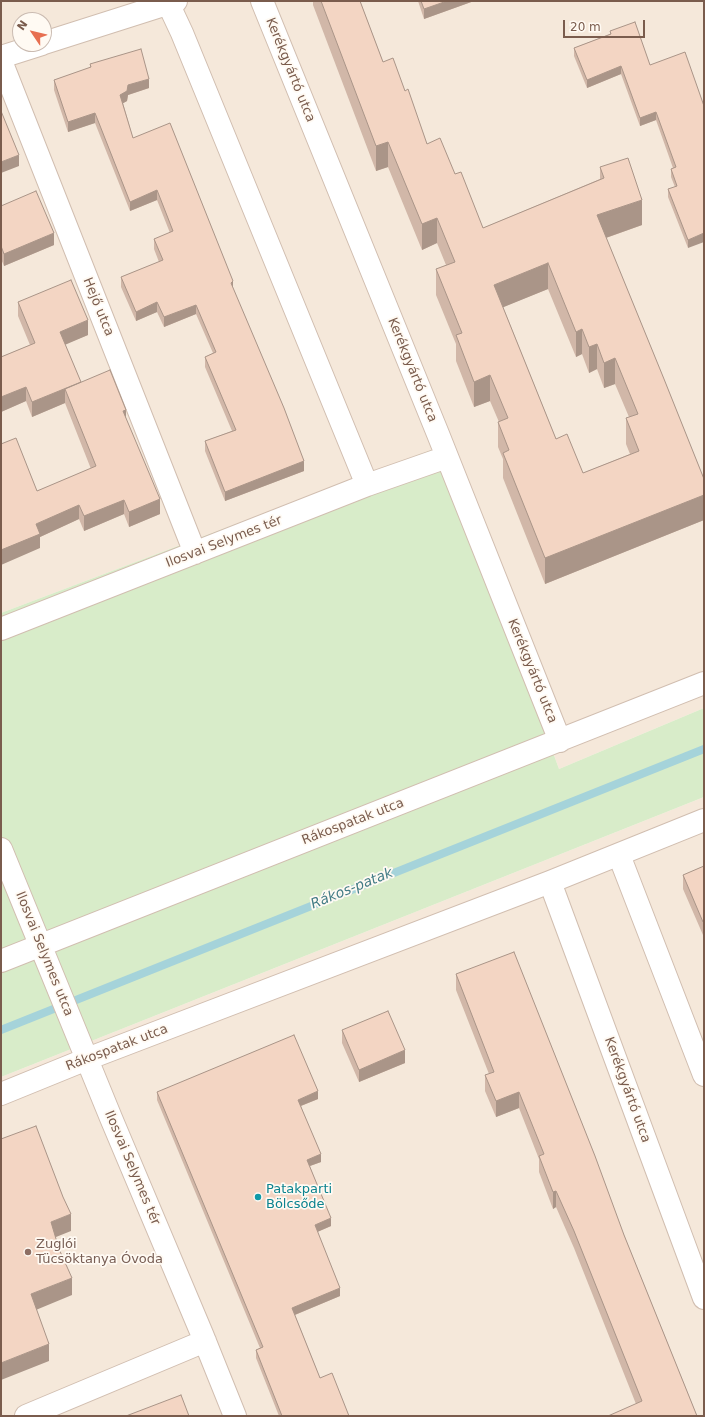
<!DOCTYPE html>
<meta charset="utf-8">
<style>
body{margin:0}
#map{position:relative;width:705px;height:1417px;overflow:hidden;background:#fdf6ec;font-family:"DejaVu Sans",sans-serif}
canvas{display:block}
.frame{position:absolute;inset:0;border:2px solid #7a5c4d;pointer-events:none}
.north{position:absolute;left:12px;top:12px;width:40px;height:40px;box-sizing:border-box;background:#fffaf3;border:1px solid #cabbb1;border-radius:50%;rotate:305deg;font-size:11px;font-weight:700;line-height:16px;text-align:center;color:#7a5c4d}
.north::after{content:'';display:block;margin:auto;width:14px;height:18px;background:#e76f51;clip-path:polygon(50% 0,100% 100%,50% 72%,0 100%)}
.scale{position:absolute;left:563px;top:20px;width:82px;height:18px;box-sizing:border-box;border:2px solid #7a5c4d;border-top:0;padding-left:5px;font-size:12px;line-height:14px;white-space:nowrap;color:#7a5c4d;-webkit-text-stroke:3px #fffaf3;paint-order:stroke}
</style>
<div id="map">
<canvas width="705" height="1417"></canvas>
<div class="frame"></div>
<div class="north">N</div>
<div class="scale">20 m</div>
</div>
<script>
const ctx = document.querySelector('canvas').getContext('2d');
ctx.lineJoin = 'round';
function fill(path, color) { ctx.fillStyle = color; ctx.fill(path, 'evenodd'); }
const toPath = rows => new Path2D(rows.map(r => 'M' + r).join(''));
function strokePath(path, color, width, dash) { ctx.strokeStyle = color; ctx.lineWidth = width; ctx.lineCap = dash ? 'butt' : 'round'; ctx.setLineDash(dash || []); ctx.stroke(path); }
function write(font, color, halo, rows, align = 'center') {
  ctx.font = font + ' "DejaVu Sans",sans-serif'; ctx.lineWidth = 3.5; ctx.setLineDash([]); ctx.textBaseline = 'middle'; ctx.strokeStyle = halo; ctx.fillStyle = color; for (const [text, x, y, turn = 0] of rows) {
    ctx.save(); ctx.translate(x, y); ctx.rotate((+turn || 0) * Math.PI / 180); ctx.textAlign = isNaN(turn) ? turn : align; if (halo) ctx.strokeText(text, 0, 0); ctx.fillText(text, 0, 0); ctx.restore();
  }
}
const residential = toPath([
 [1,1,704,1,704,708,559,769,442,446,1,613],
 [20,20,44,20,44,44,20,44],
 [704,797,704,1416,1,1416,1,1077]
]);
const green = toPath([
 [442,446,559,769,704,708,704,797,1,1077,1,613]
]);
const stream = toPath([
 [1,1030,704,749]
]);
const minor = toPath([
 [167,1,182,33,367,485],
 [262,1,438,434,560,741],
 [44,43,176,1],
 [1,57,42,44],
 [1,61,195,553],
 [1,629,367,485,447,457],
 [1,849,111,1118,202,1334,235,1416],
 [619,855,704,1075],
 [550,882,704,1298],
 [1,961,704,683],
 [1,1094,87,1059,550,882,704,820],
 [26,1416,205,1341]
]);
const wall = toPath([
 [313,1,360,1,383,62,405,91,427,144,455,174,483,228,600,179,600,167,642,225,606,238,704,479,704,520,545,584,503,478,503,459,498,447,498,422,499,422,490,401,474,407,456,361,456,344,436,295,436,269,446,265,437,243,422,250,388,167,376,171,313,5],
 [548,289,576,357,582,354,589,373,597,369,604,388,615,384,629,417,626,418,626,444,630,454,583,473,556,439,503,307],
 [418,1,474,1,424,19],
 [610,31,650,65,704,106,688,248,668,197,668,189,675,187,671,177,671,169,673,168,656,120,640,126,621,74,587,88,574,56,574,48,610,34],
 [90,64,149,88,128,95,127,101,123,103,133,138,233,289,304,471,225,501,205,451,205,441,232,431,205,367,205,357,213,353,196,314,164,327,157,312,136,321,121,287,121,277,159,262,154,249,154,239,170,233,157,200,130,211,95,123,68,132,54,90,54,80,90,68],
 [1,206,54,245,4,266,1,259],
 [18,302,88,335,65,344,81,383,126,418,160,514,129,527,124,514,84,531,79,519,40,537,40,548,37,491,91,469,65,403,32,417,26,401,1,412,1,357,30,345,18,316],
 [704,866,704,935,703,935,683,889,683,875],
 [456,974,624,1235,697,1416,636,1404,574,1248,556,1207,553,1209,539,1172,539,1159,519,1108,496,1117,485,1091,485,1075,489,1074,456,990],
 [342,1030,405,1063,359,1082,342,1043],
 [157,1092,318,1099,301,1106,321,1162,310,1166,331,1226,317,1232,340,1296,295,1315,320,1378,349,1416,279,1416,256,1358,256,1350,260,1348,157,1100]
]);
const shadedWall = toPath([
 [447,1,474,1,424,19,424,9],
 [621,66,621,74,587,88,587,80],
 [149,79,149,88,128,95,127,101,120,105,120,95,128,85],
 [656,112,656,120,640,126,640,118],
 [95,113,95,123,68,132,68,122],
 [388,142,388,167,376,171,376,146],
 [19,155,19,166,1,173,1,162],
 [157,190,157,200,130,211,130,202],
 [642,200,642,225,597,241,597,215],
 [437,218,437,243,422,250,422,224],
 [54,233,54,245,4,266,4,254],
 [704,233,704,242,688,248,688,240],
 [548,263,548,289,494,311,494,285],
 [233,281,233,291,231,283],
 [157,302,157,312,136,321,136,312],
 [196,305,196,314,164,327,164,317],
 [88,320,88,335,60,347,60,332],
 [582,329,582,354,576,357,576,332],
 [597,344,597,369,589,373,589,347],
 [615,358,615,384,604,388,604,363],
 [490,375,490,401,474,407,474,382],
 [81,382,65,389,65,403,32,417,32,402],
 [26,387,26,401,1,412,1,397],
 [126,410,126,424,123,411],
 [304,461,304,471,225,501,225,492],
 [704,495,704,520,545,584,545,558],
 [160,499,160,514,129,527,129,512],
 [124,500,124,514,84,531,84,516],
 [79,505,79,519,40,537,40,548,1,565,1,550,36,524],
 [704,921,704,935,703,935,703,922],
 [405,1050,405,1063,359,1082,359,1070],
 [318,1091,318,1099,298,1107,298,1100],
 [519,1092,519,1108,496,1117,496,1101],
 [321,1154,321,1162,307,1167,307,1160],
 [556,1191,556,1207,553,1209,553,1192],
 [71,1214,71,1231,51,1239,51,1222],
 [331,1218,331,1226,315,1233,315,1225],
 [72,1278,72,1295,31,1312,31,1294],
 [340,1288,340,1296,292,1316,292,1308],
 [49,1344,49,1361,1,1380,1,1363]
]);
const building = toPath([
 [321,1,360,1,383,62,393,58,405,91,408,89,427,144,440,138,455,174,461,172,483,228,604,178,600,167,628,158,642,200,597,215,664,379,704,479,704,495,545,558,503,453,509,450,498,422,508,418,490,375,474,382,456,335,462,333,436,269,455,262,437,218,422,224,388,142,376,146,321,1],
 [548,263,576,332,582,329,589,347,597,344,604,363,615,358,638,414,626,418,639,451,583,473,567,434,556,439,494,285,548,263],
 [421,1,447,1,424,9,421,1],
 [635,22,650,65,685,52,704,106,704,233,688,240,668,189,677,186,671,169,676,167,656,112,640,118,621,66,587,80,574,48,611,34,610,31,635,22],
 [141,49,149,79,128,85,127,91,120,95,133,138,170,123,233,281,231,283,284,408,304,461,225,492,205,441,236,430,205,357,216,352,196,305,164,317,157,302,136,312,121,277,163,260,154,239,173,231,157,190,130,202,95,113,68,122,54,80,91,67,90,64,141,49],
 [1,111,19,155,1,162,1,111],
 [36,191,54,233,4,254,1,246,1,206,36,191],
 [71,280,88,320,60,332,81,382,32,402,26,387,1,397,1,357,35,343,18,302,71,280],
 [110,370,126,410,123,411,160,499,129,512,124,500,84,516,79,505,36,524,40,534,1,550,1,444,16,438,37,491,96,466,65,389,110,370],
 [704,866,704,921,703,922,683,875,704,866],
 [514,952,595,1156,624,1235,697,1416,608,1416,642,1401,574,1231,556,1191,553,1192,539,1156,544,1154,519,1092,496,1101,485,1075,494,1072,456,974,514,952],
 [388,1011,405,1050,359,1070,342,1030,388,1011],
 [294,1035,318,1091,298,1100,321,1154,307,1160,331,1218,315,1225,340,1288,292,1308,320,1378,332,1373,349,1416,282,1416,256,1350,263,1347,157,1092,294,1035],
 [36,1126,63,1197,71,1214,51,1222,59,1249,72,1278,31,1294,49,1344,1,1363,1,1139,36,1126],
 [181,1395,189,1416,126,1416,181,1395]
]);
const markers = [
 [258,1197,4,"#0f9aa8"],
 [28,1252,4,"#8d6e63"]
];
const streetNames = [
 ["Kerékgyártó utca",290,70,68],
 ["Hejő utca",98,307,68],
 ["Kerékgyártó utca",412,370,68],
 ["Ilosvai Selymes tér",224,542,-21],
 ["Kerékgyártó utca",532,671,68],
 ["Rákospatak utca",353,822,-21],
 ["Ilosvai Selymes utca",44,954,68],
 ["Rákospatak utca",117,1048,-21],
 ["Kerékgyártó utca",627,1090,70],
 ["Ilosvai Selymes tér",132,1168,67]
];
const cultureNames = [
 ["Patakparti",266,1190],
 ["Bölcsőde",266,1205]
];
const educationNames = [
 ["Zuglói",36,1245],
 ["Tücsöktanya Óvoda",36,1260]
];
const waterNames = [
 ["Rákos-patak",352,889,-22]
];
fill(residential, '#f5e8da');
fill(green, '#d8ecc9');
strokePath(stream, '#a5d3da', 8);
strokePath(minor, '#d1beb0', 24);
strokePath(minor, '#fff', 22);
fill(wall, '#d1b7a8');
fill(shadedWall, '#aa9588');
fill(building, '#f3d5c3');
strokePath(building, '#aa9588', 1);
for (const [x, y, r, color] of markers) { const dot = new Path2D(); dot.arc(x, y, r, 0, 2 * Math.PI); ctx.fillStyle = color; ctx.fill(dot); strokePath(dot, '#fffaf3', 1.5); }
write('13px', '#7a5c4d', '#fffaf3', streetNames);
write('13px', '#0d838f', '#fffaf3', cultureNames, 'left');
write('13px', '#785e54', '#fffaf3', educationNames, 'left');
write('italic 14px', '#437c86', '#fffaf3', waterNames);
</script>
